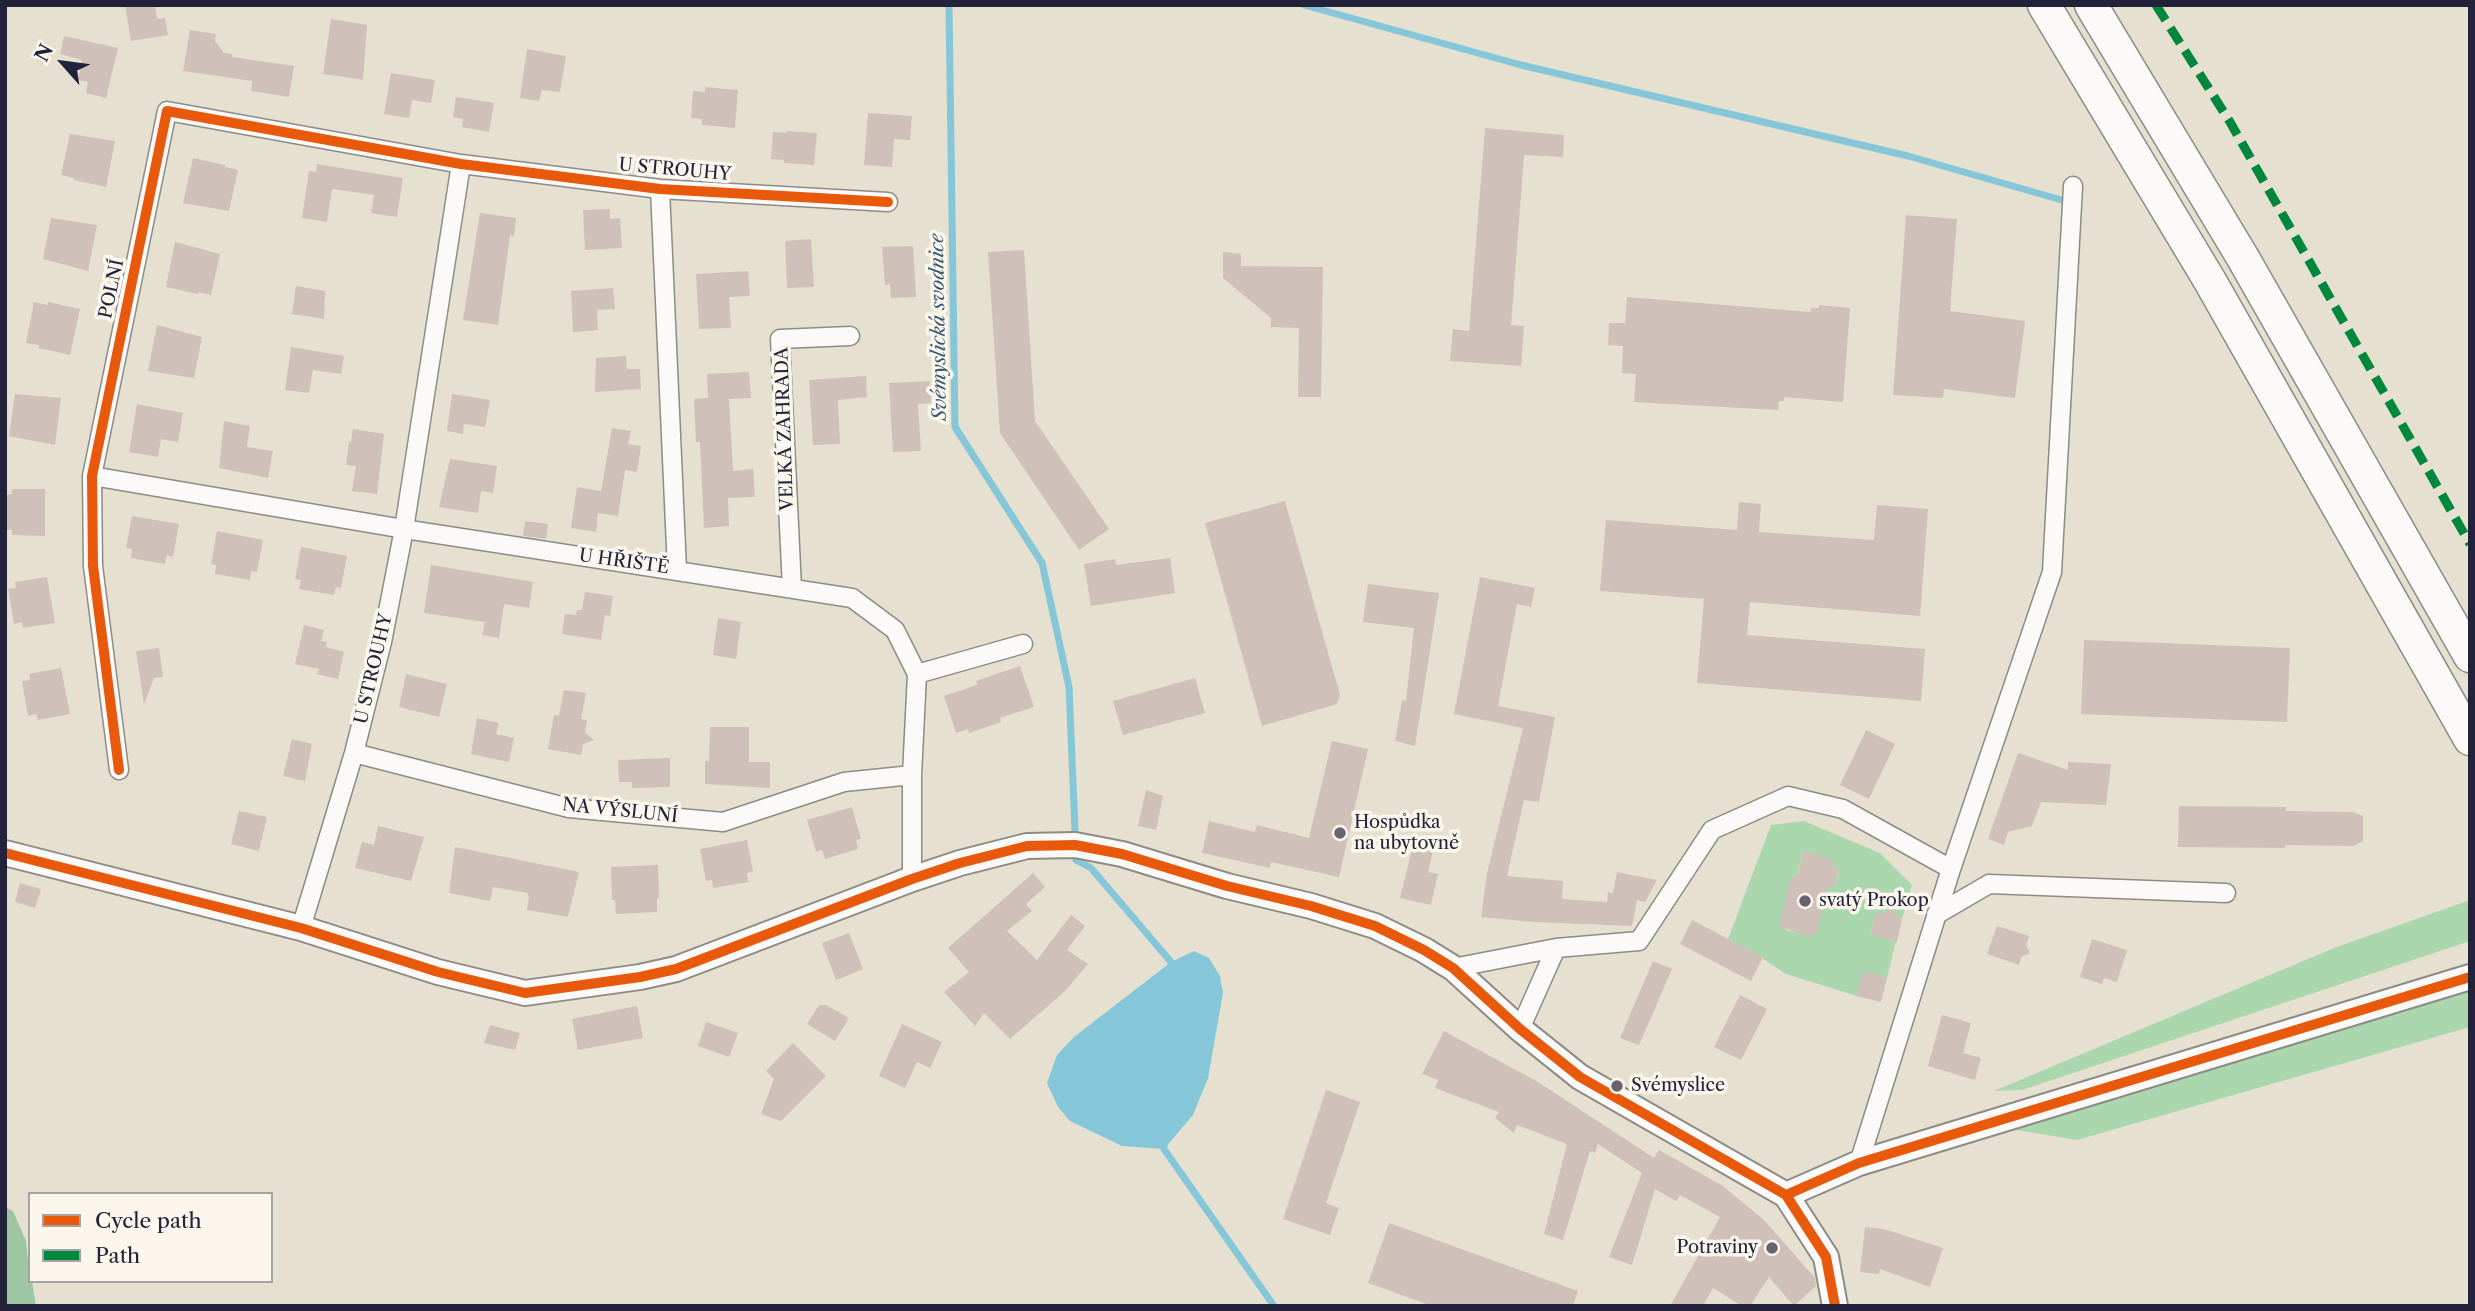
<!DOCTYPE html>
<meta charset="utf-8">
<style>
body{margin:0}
#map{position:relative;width:2475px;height:1311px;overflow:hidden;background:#e6e0d0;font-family:"Libre Caslon Text",serif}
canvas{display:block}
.frame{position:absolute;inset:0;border:7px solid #22223b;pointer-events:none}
.legend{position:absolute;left:28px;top:1192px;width:245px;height:91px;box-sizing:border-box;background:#fbf7ec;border:2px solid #a4a2a5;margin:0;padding:9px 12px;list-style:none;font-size:21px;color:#22223b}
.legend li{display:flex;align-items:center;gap:14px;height:35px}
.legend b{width:35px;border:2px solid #a4a2a5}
.north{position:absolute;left:28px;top:28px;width:70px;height:70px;-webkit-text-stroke:5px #fbf7ec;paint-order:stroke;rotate:298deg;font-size:19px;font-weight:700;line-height:28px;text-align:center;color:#22223b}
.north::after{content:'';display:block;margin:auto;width:24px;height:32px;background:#22223b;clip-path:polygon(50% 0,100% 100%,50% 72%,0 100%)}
</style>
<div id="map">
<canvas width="2475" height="1311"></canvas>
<div class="frame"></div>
<ul class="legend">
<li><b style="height:9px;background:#e8590c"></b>Cycle path</li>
<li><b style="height:9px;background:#00873e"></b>Path</li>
</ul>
<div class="north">N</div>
</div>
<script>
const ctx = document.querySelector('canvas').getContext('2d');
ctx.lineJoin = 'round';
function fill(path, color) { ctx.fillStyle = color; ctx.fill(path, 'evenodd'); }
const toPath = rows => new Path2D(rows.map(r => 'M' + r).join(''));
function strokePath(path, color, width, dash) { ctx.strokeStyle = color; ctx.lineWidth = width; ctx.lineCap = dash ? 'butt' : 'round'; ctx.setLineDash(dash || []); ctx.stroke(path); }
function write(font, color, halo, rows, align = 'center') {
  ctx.font = font + ' "Libre Caslon Text",serif'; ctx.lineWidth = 7; ctx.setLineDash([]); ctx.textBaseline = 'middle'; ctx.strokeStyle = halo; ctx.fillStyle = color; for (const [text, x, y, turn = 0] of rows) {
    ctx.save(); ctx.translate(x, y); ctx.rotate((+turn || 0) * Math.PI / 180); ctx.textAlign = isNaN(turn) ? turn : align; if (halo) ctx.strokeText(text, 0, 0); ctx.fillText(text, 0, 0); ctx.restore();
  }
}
const green = toPath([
 [1804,821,1880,853,1912,885,1902,919,1876,913,1870,934,1896,941,1887,978,1863,972,1857,996,1786,974,1763,959,1763,957,1728,939,1771,825],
 [1803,852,1829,858,1829,865,1839,869,1835,886,1826,885,1816,933,1812,935,1788,931,1780,925,1791,880,1797,875],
 [2470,900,2470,941,2022,1090,1994,1091,2334,948],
 [2470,991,2470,1027,2077,1140,2011,1129]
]);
const forest = toPath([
 [5,1207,13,1211,26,1241,30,1281,32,1281,36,1306,5,1306]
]);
const water = toPath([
 [1194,951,1209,958,1220,976,1223,993,1208,1078,1193,1115,1164,1149,1122,1146,1070,1121,1058,1107,1047,1083,1057,1055,1074,1037,1171,962]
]);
const stream = toPath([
 [949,5,955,427,1042,563,1069,687,1075,830],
 [1304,5,1521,65,1908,156,2065,201],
 [1076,860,1091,868,1171,962,1171,972],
 [1164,1141,1164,1149,1274,1306]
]);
const building = toPath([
 [125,5,155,5,157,19,165,18,168,35,131,41],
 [331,19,367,25,363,80,323,74],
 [190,30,216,34,215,41,224,53,232,54,232,57,294,66,289,97,251,91,252,81,183,71],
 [64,36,118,48,106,98,86,93,88,82,78,80,82,60,60,54],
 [527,49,566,56,560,92,542,90,539,101,520,98],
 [391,73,435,80,431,103,412,100,409,118,384,114],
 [705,87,738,90,735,128,702,125,702,119,691,118,693,91,705,92],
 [456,97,494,103,489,132,462,127,463,119,453,117],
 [868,113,912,116,910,140,894,139,892,167,864,165],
 [1485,128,1564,135,1563,157,1524,155,1511,325,1524,326,1521,366,1450,361,1453,329,1469,331],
 [786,131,817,133,814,165,784,163,784,160,771,159,773,132,786,133],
 [70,134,115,141,106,187,74,180,74,178,61,175],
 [193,158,225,165,225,167,238,170,229,211,183,203],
 [317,164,403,178,397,217,371,213,374,195,332,189,327,222,302,218,309,171,316,172],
 [610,209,610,219,620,218,622,248,585,250,583,210],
 [480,213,516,218,514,236,510,235,498,325,463,320],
 [1906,215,1957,219,1950,311,2025,321,2015,398,1944,389,1943,398,1893,395],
 [51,218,97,225,88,271,43,259],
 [811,239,814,287,787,288,785,241],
 [175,242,220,254,211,295,198,292,198,294,166,287],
 [913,246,916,297,891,298,890,284,885,285,882,247],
 [1024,250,1035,421,1109,529,1079,550,1000,433,988,252],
 [1223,252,1241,254,1241,266,1323,267,1321,397,1298,397,1299,328,1271,327,1271,318,1223,278],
 [748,271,750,296,729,297,731,328,699,329,696,274],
 [296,286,325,291,324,319,292,314],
 [613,288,615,309,597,310,598,330,573,332,571,291],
 [1627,297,1810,312,1811,308,1819,308,1819,305,1850,308,1843,402,1784,397,1784,401,1779,401,1778,410,1634,402,1636,374,1622,373,1623,346,1608,345,1609,323,1625,323],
 [34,302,48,305,48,302,80,309,70,355,39,348,39,345,26,343],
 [157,325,202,337,194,378,148,371],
 [291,347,344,356,341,374,313,370,309,393,285,390],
 [626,356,627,369,640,369,641,389,595,392,596,358],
 [749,372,751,398,729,399,733,471,753,469,755,497,728,498,729,526,704,528,700,442,696,442,694,399,708,398,707,374],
 [866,376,867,397,838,400,840,444,813,445,809,380],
 [930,381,931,403,918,404,921,451,893,452,889,383],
 [15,394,61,398,55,445,9,436],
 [452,394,490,400,485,427,464,424,463,434,447,431],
 [137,404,183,413,178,442,161,439,158,457,129,452],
 [224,421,250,426,247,447,273,451,268,478,219,468],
 [612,428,631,431,628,444,641,446,637,472,625,470,618,516,598,513,596,532,571,528,577,487,601,491],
 [353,429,384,434,377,494,352,491,356,466,346,465,349,441,351,442],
 [450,459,497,466,493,493,481,491,478,513,439,507],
 [12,489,45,489,45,536,12,535,12,530,5,530,5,495,12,494],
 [1285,501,1340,695,1337,704,1262,726,1205,523],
 [1739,502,1761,504,1759,532,1874,540,1877,505,1928,509,1920,616,1750,602,1747,635,1925,649,1921,701,1697,683,1704,599,1600,591,1606,520,1737,530],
 [132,516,179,524,173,557,167,555,165,564,131,558,132,549,126,548],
 [525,521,548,524,546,539,523,536],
 [217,531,263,540,257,572,251,571,250,580,215,574,216,565,211,564],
 [301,547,347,556,341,588,336,587,334,595,299,589,301,580,295,579],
 [1170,558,1175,593,1091,606,1084,564,1115,559,1116,565],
 [431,565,533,582,529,608,504,604,499,638,482,635,485,622,424,613],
 [47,577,55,623,23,628,22,622,14,624,8,589,16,588,15,582],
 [1480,577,1535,588,1531,607,1517,604,1498,706,1555,717,1539,802,1524,800,1507,876,1563,881,1562,899,1607,902,1608,892,1613,893,1617,872,1657,880,1645,902,1637,900,1632,926,1534,922,1481,917,1487,873,1523,728,1454,714],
 [1368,584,1439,593,1415,746,1395,741,1402,700,1406,701,1414,628,1363,622],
 [585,592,613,596,610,616,605,615,601,640,562,634,565,614,576,615,577,610,582,610],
 [718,618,741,622,736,659,713,655],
 [304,625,324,630,321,641,327,642,326,647,344,652,338,679,317,674,319,669,295,664],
 [2084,640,2290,648,2287,722,2081,714],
 [159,648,163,677,154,678,144,704,136,651],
 [1020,666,1034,707,1000,718,1001,722,969,733,968,729,956,733,944,696,977,685,976,681],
 [61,668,70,714,38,720,36,714,28,716,22,681,30,680,29,674],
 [406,674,447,684,439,717,399,707],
 [1195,678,1205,713,1123,735,1113,701],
 [564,690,586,693,581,719,587,720,585,732,594,740,583,744,581,755,548,749,554,715,559,716],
 [477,718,499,723,496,734,514,738,509,762,471,754],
 [710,727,749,727,749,762,770,762,770,788,705,784,705,761,709,761],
 [1866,730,1895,744,1869,799,1840,785],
 [292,739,312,744,305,781,283,776],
 [1332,741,1368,749,1339,877,1271,862,1270,868,1202,853,1209,821,1255,832,1257,825,1309,838],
 [2018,753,2068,770,2068,762,2111,764,2106,805,2041,802,2032,826,2008,832,2004,845,1988,839],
 [670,758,670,787,632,788,632,782,619,782,618,760],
 [1146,790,1163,796,1156,830,1138,826],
 [2179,806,2286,807,2286,811,2353,812,2363,816,2363,841,2354,846,2285,845,2285,848,2178,847],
 [852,807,861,839,856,840,858,849,825,859,822,850,816,852,807,820],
 [239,811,267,817,259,851,231,844],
 [378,826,424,837,411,881,355,868,362,842,374,845],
 [747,840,753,872,747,873,748,882,713,888,712,880,706,881,700,849],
 [1414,842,1434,847,1428,872,1438,874,1431,905,1400,898],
 [455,847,579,872,568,917,527,910,529,896,527,893,493,887,490,901,449,893],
 [1803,851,1829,858,1833,866,1839,868,1835,886,1827,889,1816,935,1805,936,1779,926,1791,879,1798,874],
 [658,865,659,898,657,898,657,912,616,914,615,900,612,900,611,867],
 [1033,873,1045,887,1026,904,1032,911,1007,931,1037,960,1071,915,1085,926,1067,950,1088,964,1064,992,1010,1039,984,1013,975,1026,944,992,969,972,948,948],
 [20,883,41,889,35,908,15,902],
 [1891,908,1898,918,1902,919,1897,942,1870,934,1876,912,1882,914],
 [1692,920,1763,957,1751,981,1680,944],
 [1997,926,2029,936,2026,945,2030,953,2021,957,2019,965,1987,954],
 [849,933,863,969,836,980,822,943],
 [2092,939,2127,950,2117,982,2104,978,2102,984,2080,977],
 [1653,961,1672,969,1639,1045,1620,1038],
 [1863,971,1887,978,1881,1002,1856,996],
 [1740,995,1767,1009,1741,1060,1714,1047],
 [819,1005,826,1005,849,1018,835,1041,807,1024],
 [637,1006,643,1038,578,1050,572,1019],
 [1942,1015,1971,1023,1963,1053,1981,1058,1975,1080,1928,1066],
 [706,1022,738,1033,729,1057,698,1046],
 [902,1024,942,1042,930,1068,917,1062,905,1088,879,1076],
 [490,1025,520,1033,515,1050,484,1043],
 [1444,1031,1538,1082,1654,1158,1659,1150,1723,1186,1764,1220,1815,1278,1816,1286,1794,1306,1769,1277,1750,1306,1742,1306,1713,1288,1703,1306,1670,1306,1720,1217,1680,1195,1676,1201,1655,1189,1632,1265,1609,1257,1642,1173,1598,1144,1595,1153,1590,1151,1563,1240,1544,1234,1567,1144,1517,1125,1514,1133,1495,1118,1499,1112,1435,1088,1438,1080,1422,1074],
 [793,1043,826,1076,781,1121,761,1114,774,1079,766,1071],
 [1326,1090,1360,1102,1326,1203,1339,1208,1330,1235,1283,1219],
 [1389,1223,1578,1291,1573,1306,1432,1306,1368,1283],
 [1865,1227,1884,1229,1943,1248,1930,1287,1880,1269,1879,1274,1860,1272]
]);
const street = toPath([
 [660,189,677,570],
 [92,476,404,529,852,598,895,630,917,674,912,775,912,879],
 [792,588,780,339,850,336],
 [917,674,1023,644],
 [354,753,569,808,723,822,844,782,912,775],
 [119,770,93,566,92,476,167,111,461,164,660,189,888,202],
 [1936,915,1989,884,2226,893],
 [301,928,354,753,382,642,404,529,461,164],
 [1453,968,1556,948,1639,941,1712,830,1788,796,1843,809,1951,869],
 [1520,1029,1556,948],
 [1859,1163,1951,869,2052,572,2073,186]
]);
const secondary = toPath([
 [5,853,301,928,438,972,525,993,640,977,676,969,912,879,960,863,1027,846,1075,845,1122,854,1227,886,1311,906,1375,926,1424,950,1453,968,1520,1029,1580,1077,1786,1195,1826,1257,1835,1306],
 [1786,1195,1859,1163,2470,977]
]);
const highway = toPath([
 [2044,5,2210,281,2470,739],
 [2091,5,2243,258,2470,656]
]);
const quiet = toPath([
 [2156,5,2230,122,2470,544]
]);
const cycleway = toPath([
 [119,770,93,566,92,476,167,111,461,164,660,189,888,202],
 [5,853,301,928,438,972,525,993,640,977,676,969,912,879,960,863,1027,846,1075,845,1122,854,1227,886,1311,906,1375,926,1424,950,1453,968,1520,1029,1580,1077,1786,1195,1826,1257,1835,1306],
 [1786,1195,1859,1163,2470,977]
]);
const markers = [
 [1340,833,7,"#67646f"],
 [1805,901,7,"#67646f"],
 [1617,1086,7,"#67646f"],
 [1772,1248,7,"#67646f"]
];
const streetNames = [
 ["U STROUHY",675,170,5],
 ["POLNÍ",112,289,-78],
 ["VELKÁ ZAHRADA",785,429,-92],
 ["U HŘIŠTĚ",624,562,8],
 ["U STROUHY",374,669,-77],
 ["NA VÝSLUNÍ",620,811,6]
];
const poiNames = [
 ["Hospůdka",1354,823],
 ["na ubytovně",1354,844],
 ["svatý Prokop",1819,901],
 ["Svémyslice",1631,1086],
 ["Potraviny",1758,1248,"right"]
];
const waterNames = [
 ["Svémyslická svodnice",939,327,-91]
];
fill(green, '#aad7ae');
fill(forest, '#9dc7a2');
fill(water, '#85c7d8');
strokePath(stream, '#85c7d8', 7);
fill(building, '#cfc1b9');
strokePath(street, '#8d8b86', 21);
strokePath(secondary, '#8d8b86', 28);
strokePath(highway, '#8d8b86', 35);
strokePath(street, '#fbfaf8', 18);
strokePath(secondary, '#fbfaf8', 24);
strokePath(highway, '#fbfaf8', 32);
strokePath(quiet, '#00873e', 9, [18, 9]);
strokePath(cycleway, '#e8590c', 10);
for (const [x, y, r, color] of markers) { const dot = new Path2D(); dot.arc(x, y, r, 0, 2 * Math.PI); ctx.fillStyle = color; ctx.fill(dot); strokePath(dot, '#fbf7ec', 2.5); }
write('18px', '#22223b', '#fbf7ec', streetNames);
write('18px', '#22223b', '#fbf7ec', poiNames, 'left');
write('italic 19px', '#365873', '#fbf7ec', waterNames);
</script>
